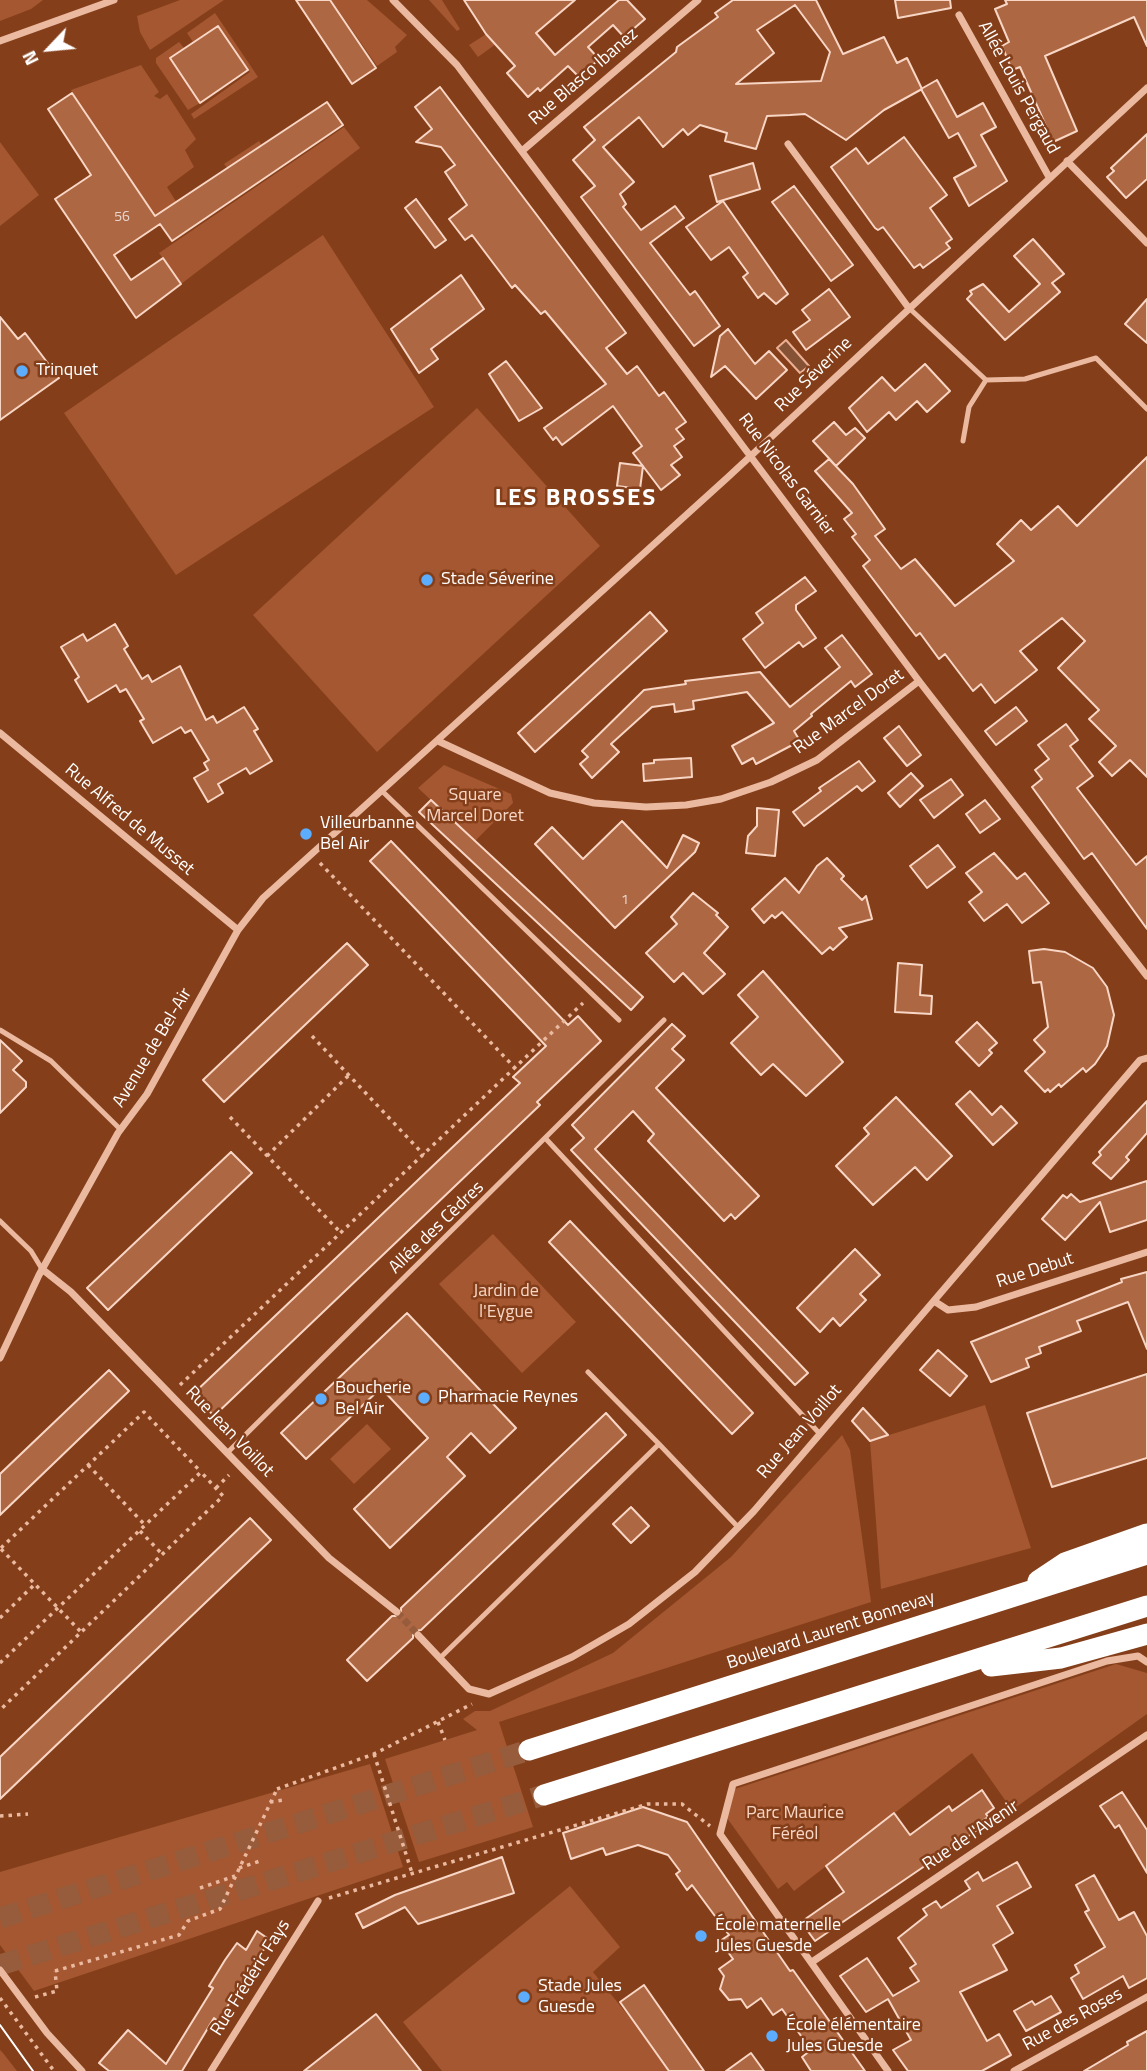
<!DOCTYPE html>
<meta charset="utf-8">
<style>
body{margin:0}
#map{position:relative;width:1147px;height:2071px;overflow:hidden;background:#843f1a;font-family:"Titillium Web",sans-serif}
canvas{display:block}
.north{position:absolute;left:14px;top:14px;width:70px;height:70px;-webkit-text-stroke:5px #843f1a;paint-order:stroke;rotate:244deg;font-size:19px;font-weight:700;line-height:28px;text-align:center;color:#fff}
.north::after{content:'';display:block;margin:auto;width:24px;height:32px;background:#fff;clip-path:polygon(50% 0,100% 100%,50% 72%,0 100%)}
</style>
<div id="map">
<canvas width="1147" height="2071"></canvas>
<div class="north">N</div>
</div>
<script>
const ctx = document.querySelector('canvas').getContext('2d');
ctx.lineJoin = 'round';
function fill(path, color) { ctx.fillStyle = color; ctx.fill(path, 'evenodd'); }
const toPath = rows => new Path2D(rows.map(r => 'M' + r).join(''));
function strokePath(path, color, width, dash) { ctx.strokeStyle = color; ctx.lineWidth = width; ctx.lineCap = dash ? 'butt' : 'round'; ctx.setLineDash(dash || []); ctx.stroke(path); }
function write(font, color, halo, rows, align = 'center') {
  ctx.font = font + ' "Titillium Web",sans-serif'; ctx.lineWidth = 5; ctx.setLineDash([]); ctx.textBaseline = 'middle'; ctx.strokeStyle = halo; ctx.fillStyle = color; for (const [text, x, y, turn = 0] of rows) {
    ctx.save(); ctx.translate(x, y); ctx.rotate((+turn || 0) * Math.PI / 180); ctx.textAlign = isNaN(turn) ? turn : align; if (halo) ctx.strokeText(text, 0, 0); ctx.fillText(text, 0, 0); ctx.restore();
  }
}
const green = toPath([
 [0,0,43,0,31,9,0,21],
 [180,0,224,0,150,50,140,32,137,16],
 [331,0,367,0,407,35,395,47,397,52,377,66],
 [429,0,442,0,460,29,457,31],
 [215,13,258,77,194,119,191,114,250,72,218,26,193,42,187,33],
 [518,14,496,44,478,57,469,45],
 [179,42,184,48,170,58,200,103,188,110,156,63,156,58],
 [141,65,159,92,154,96,160,99,167,94,196,139,185,150,194,167,167,187,177,203,156,217,71,90],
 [344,127,360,148,181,284,159,253],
 [259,141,262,146,228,169,224,164],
 [0,142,39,195,0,226],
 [323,235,434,407,176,575,64,413],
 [477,408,600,546,377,752,253,615],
 [444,765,511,794,513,803,475,841,418,788],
 [493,1234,576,1322,522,1373,439,1284],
 [985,1405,1031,1548,881,1589,870,1441],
 [367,1424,391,1449,354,1484,330,1459],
 [842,1435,850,1450,871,1602,499,1722,533,1827,419,1862,385,1759,477,1730,463,1719,475,1711,490,1711,613,1653,731,1557],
 [1116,1664,1147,1673,1147,1714,1012,1810,972,1753,794,1891,787,1882,778,1889,727,1818,735,1789],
 [370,1764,403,1867,34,1991,0,1945,0,1872],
 [570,1886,620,1947,593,1972,673,2071,442,2071,403,2022],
 [0,2050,3,2053,17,2071,0,2071]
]);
const water = toPath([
 [786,340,809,366,800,373,777,348,786,340]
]);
const building = toPath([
 [296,0,330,0,376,68,352,84,296,0],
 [464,0,575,0,536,33,555,55,619,0,627,0,645,19,624,37,613,25,588,47,599,59,582,75,579,77,568,66,540,91,538,88,528,97,507,73,515,66,486,34,464,0],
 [733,0,816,0,843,54,884,37,897,63,907,58,922,89,884,110,846,140,805,114,790,115,767,116,756,149,725,141,727,133,700,125,688,135,683,129,663,147,639,117,603,147,634,182,620,194,626,204,623,207,641,230,675,206,684,218,650,243,690,295,695,291,720,326,694,346,581,197,595,186,573,160,595,140,584,127,676,52,677,47,718,17,715,13,733,0],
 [795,5,830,52,821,81,736,84,774,53,757,30,795,5],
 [895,0,950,0,951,8,898,18,895,0],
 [1005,0,1147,0,1147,46,1134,17,1045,56,1077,131,1053,142,1020,67,1012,70,1002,46,1009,42,995,9,1007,4,1005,0],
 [218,26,248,70,200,103,170,58,218,26],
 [937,80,957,117,983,103,996,127,981,135,1007,181,969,206,954,178,976,166,958,133,949,138,921,89,937,80],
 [440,87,626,333,606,348,627,374,637,366,659,396,664,392,686,422,676,429,684,439,674,446,682,457,671,465,680,475,661,490,633,453,642,446,613,406,562,445,556,437,553,440,544,428,606,384,545,311,541,314,515,285,512,288,472,235,465,240,449,219,467,205,445,172,455,165,441,147,416,142,432,129,415,107,440,87],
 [72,93,155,216,327,102,343,125,172,241,160,224,114,255,131,280,163,258,181,284,136,318,55,199,91,175,48,109,72,93],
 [1147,134,1147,179,1126,198,1107,177,1114,171,1111,168,1147,134],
 [904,137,947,195,930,208,952,239,946,243,950,248,923,268,920,264,914,268,883,227,878,230,875,228,831,167,856,148,868,164,904,137],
 [753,163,760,189,717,202,710,176,753,163],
 [794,186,853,265,831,281,772,202,794,186],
 [416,199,446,240,435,248,405,208,416,199],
 [723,201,788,294,776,304,764,293,758,298,743,277,748,273,729,247,711,260,686,227,723,201],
 [1033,239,1064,274,1052,283,1060,292,1005,340,967,299,972,294,970,291,983,284,1009,312,1040,284,1014,256,1033,239],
 [461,275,484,309,431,349,438,359,419,373,391,329,461,275],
 [829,289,850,317,806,350,793,332,810,320,802,310,829,289],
 [1147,299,1147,343,1125,324,1147,299],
 [0,317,18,339,25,333,59,378,0,420,0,317],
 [728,329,755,364,769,351,787,370,756,399,725,366,711,377,720,336,728,329],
 [506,361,542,408,519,421,489,374,506,361],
 [925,364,950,391,927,412,917,401,896,420,889,412,867,432,849,408,882,377,895,391,925,364],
 [834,422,846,435,855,428,865,438,836,466,813,441,834,422],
 [1147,457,1147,777,1130,760,1112,776,1099,762,1116,746,1089,719,1099,710,1058,668,1085,641,1062,618,1020,651,1037,670,995,703,981,684,973,691,945,654,939,659,920,633,916,636,863,566,870,560,852,537,856,534,844,519,852,513,815,471,829,459,853,484,885,529,875,536,901,569,915,559,955,606,1014,561,997,544,1021,520,1031,530,1058,506,1077,526,1147,457],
 [620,463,643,466,640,489,617,486,620,463],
 [805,577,816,591,796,605,796,610,816,638,803,647,799,642,765,668,743,639,763,623,756,613,805,577],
 [650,612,667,631,535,752,518,733,650,612],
 [115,624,128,646,124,649,142,679,148,675,152,682,180,666,206,720,213,716,217,723,244,707,258,729,254,731,272,761,250,774,246,768,218,784,223,793,208,802,194,778,208,770,204,763,209,760,191,730,185,733,181,727,153,743,140,721,144,719,126,689,120,692,116,685,88,702,75,680,79,677,61,647,83,634,87,641,115,624],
 [842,635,872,674,855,687,851,681,811,714,812,716,794,731,800,741,756,764,753,758,742,764,732,746,774,723,747,692,693,701,694,709,675,712,674,704,652,707,611,744,619,752,592,778,580,764,588,757,582,751,644,690,686,684,685,681,760,672,790,707,840,667,825,648,842,635],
 [1016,707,1027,721,996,745,985,731,1016,707],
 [1066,724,1078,740,1070,746,1093,776,1077,788,1136,865,1147,856,1147,929,1092,853,1084,859,1032,787,1042,779,1035,770,1049,759,1038,745,1066,724],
 [899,726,921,755,907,766,884,738,899,726],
 [691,758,692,777,644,781,643,764,654,763,654,760,691,758],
 [859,761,875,781,862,791,857,786,804,826,793,812,821,791,819,788,859,761],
 [911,773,923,786,900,807,888,793,911,773],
 [951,779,963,795,934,818,920,800,951,779],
 [431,800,643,997,631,1010,419,812,431,800],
 [985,800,1000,819,980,833,966,814,985,800],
 [757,808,779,810,775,856,746,853,748,836,757,826,757,808],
 [622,821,667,868,683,835,699,843,695,852,615,928,535,844,552,827,583,859,622,821],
 [391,841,568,1025,578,1016,601,1041,537,1102,540,1105,214,1416,193,1394,520,1083,513,1077,546,1046,370,861,391,841],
 [938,845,955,867,927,888,910,866,938,845],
 [994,853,1017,879,1025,873,1049,903,1022,923,1007,904,984,921,969,902,982,892,966,873,994,853],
 [827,858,844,876,841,879,862,900,866,896,872,919,839,928,847,937,833,950,830,947,822,954,782,912,775,918,772,915,764,923,752,909,785,878,799,893,817,866,827,858],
 [693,893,718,913,716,915,728,927,704,953,725,974,703,994,683,973,674,982,646,953,677,924,671,917,693,893],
 [347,943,368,965,224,1102,203,1080,347,943],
 [1044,949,1065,952,1093,968,1107,987,1114,1015,1107,1046,1095,1064,1086,1072,1083,1068,1061,1087,1059,1084,1050,1092,1048,1089,1045,1092,1025,1071,1045,1052,1034,1040,1048,1027,1041,982,1033,983,1029,951,1044,949],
 [898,963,922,965,920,995,932,996,931,1014,895,1012,898,963],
 [763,971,843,1062,806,1096,773,1064,761,1075,731,1043,758,1017,738,995,763,971],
 [977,1022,997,1043,989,1050,992,1053,979,1066,956,1042,977,1022],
 [672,1024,685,1036,672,1049,684,1060,656,1088,759,1196,735,1219,731,1214,724,1221,648,1141,654,1134,633,1111,595,1149,808,1373,795,1385,571,1150,584,1138,572,1125,672,1024],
 [0,1040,22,1061,13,1070,26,1082,26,1087,0,1113,0,1040],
 [970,1091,992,1115,1001,1106,1017,1123,993,1145,956,1104,970,1091],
 [896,1097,952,1156,927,1180,915,1167,873,1205,836,1166,869,1134,864,1128,896,1097],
 [1147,1101,1147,1133,1126,1157,1129,1160,1111,1179,1093,1163,1101,1155,1099,1152,1147,1101],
 [231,1152,252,1173,108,1310,87,1288,231,1152],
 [1147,1181,1147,1220,1110,1232,1100,1202,1065,1240,1042,1219,1063,1195,1067,1198,1071,1194,1080,1202,1147,1181],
 [570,1221,753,1413,732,1434,549,1242,570,1221],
 [855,1249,880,1275,860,1294,866,1300,840,1326,833,1318,820,1332,797,1308,855,1249],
 [1147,1272,1147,1349,1128,1302,1077,1321,1081,1331,1039,1347,1041,1353,1026,1359,1029,1367,991,1382,971,1342,1122,1282,1121,1279,1147,1272],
 [407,1313,516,1428,490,1453,471,1433,447,1457,465,1476,390,1548,354,1509,428,1438,381,1388,306,1459,281,1433,407,1313],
 [938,1350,967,1376,950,1396,920,1370,938,1350],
 [109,1370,129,1391,0,1515,0,1474,109,1370],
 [1147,1374,1147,1458,1052,1487,1027,1413,1147,1374],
 [863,1408,888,1435,870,1441,852,1421,863,1408],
 [606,1413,626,1435,421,1630,413,1631,413,1638,367,1681,347,1660,392,1616,401,1616,401,1608,606,1413],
 [631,1507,649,1526,631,1543,613,1524,631,1507],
 [250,1518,271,1540,0,1799,0,1757,250,1518],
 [982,1790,994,1808,986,1814,988,1817,973,1827,976,1831,815,1941,801,1922,844,1892,826,1866,894,1813,910,1835,949,1806,952,1811,982,1790],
 [1122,1792,1147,1830,1147,1873,1119,1825,1115,1828,1100,1806,1122,1792],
 [643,1807,687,1822,790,1971,793,1970,865,2071,811,2071,802,2057,811,2050,782,2009,773,2015,761,1998,747,2008,741,1999,729,2000,720,1989,724,1976,719,1969,733,1959,720,1941,729,1935,692,1885,687,1890,676,1874,680,1871,668,1855,638,1845,606,1855,603,1848,571,1859,563,1833,643,1807],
 [502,1857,514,1893,418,1924,405,1907,363,1928,356,1914,395,1895,502,1857],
 [1017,1862,1031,1887,997,1906,1013,1933,993,1945,1007,1970,960,1992,987,2041,999,2034,1011,2055,982,2071,908,2071,893,2050,911,2040,888,1999,866,2012,840,1976,867,1958,893,1996,919,1981,910,1968,916,1964,898,1938,927,1915,923,1909,936,1901,941,1908,970,1889,965,1881,978,1872,983,1881,1017,1862],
 [1094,1875,1119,1920,1134,1912,1147,1936,1147,1978,1129,1988,1123,1976,1083,1999,1071,1978,1079,1973,1075,1965,1105,1947,1085,1912,1089,1910,1076,1885,1094,1875],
 [257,1931,270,1940,218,2021,214,2018,182,2071,109,2071,99,2063,128,2030,166,2064,213,1988,209,1986,225,1960,237,1943,246,1950,257,1931],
 [644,1985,704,2071,669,2071,620,2002,644,1985],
 [1051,1996,1061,2012,1026,2031,1014,2011,1032,2001,1035,2005,1051,1996],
 [376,2014,421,2071,304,2071,376,2014],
 [1147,2031,1147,2071,1084,2071,1128,2045,1127,2042,1147,2031],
 [751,2053,764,2071,726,2071,751,2053]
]);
const streetTunnel = toPath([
 [397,1612,418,1635]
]);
const highwayTunnel = toPath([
 [0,1918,529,1750],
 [0,1965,544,1795]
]);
const path = toPath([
 [320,863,516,1069],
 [312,1036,424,1155],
 [230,1117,341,1233],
 [267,1156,349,1075],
 [180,1385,583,1003],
 [88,1465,145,1525],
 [216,1488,229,1475],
 [140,1531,163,1555],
 [1,1548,144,1412,201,1472],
 [1,1549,82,1633],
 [0,1618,35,1584],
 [0,1663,201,1472,223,1496,0,1710],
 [438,1722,445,1740],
 [277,1789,374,1754,472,1704],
 [270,1802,284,1800],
 [0,1816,28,1814],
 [239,1868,260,1861],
 [200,1888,235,1876],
 [329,1898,648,1804,682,1804,710,1826],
 [35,1997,57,1991,55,1971],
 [0,1998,54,2071]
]);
const lane = toPath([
 [908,307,986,380,1025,379,1096,358,1147,409],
 [963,441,969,407,986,380],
 [381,790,619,1020],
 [0,1030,51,1061,121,1130],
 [547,1140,820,1434],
 [0,1221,31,1251,42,1269],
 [588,1372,659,1444],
 [227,1453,664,1020],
 [440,1658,659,1444,738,1527]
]);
const street = toPath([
 [393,0,457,65,919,681,1147,976],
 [959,15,1049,177],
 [0,41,114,0],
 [788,144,908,307],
 [522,151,698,0],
 [1067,161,1147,243],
 [0,733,238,930],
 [438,741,550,793,594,803,646,807,686,805,721,799,771,782,817,760,919,681],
 [42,1269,71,1292,329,1558,397,1612],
 [934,1301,948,1310,976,1307,1147,1252],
 [0,1358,39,1275,118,1133,147,1094,238,930,263,898,727,478,1147,88],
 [418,1635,469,1689,489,1694,572,1657,629,1624,695,1572,754,1511,1140,1060,1147,1058],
 [812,1962,1147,1735],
 [0,1970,47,2033,82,2071],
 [211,2071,318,1901],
 [888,2071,720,1834,733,1784,1107,1661,1138,1656,1147,1662],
 [1014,2071,1147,1997]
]);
const highway = toPath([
 [1038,1581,1065,1563,1147,1534],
 [991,1666,1061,1658,1147,1634],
 [529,1750,1147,1554],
 [544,1795,1147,1606]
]);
const tram = toPath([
 [0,2025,33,2071]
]);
const pathBridge = toPath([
 [374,1754,412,1873],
 [55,1971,179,1935,188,1921,220,1909,277,1789]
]);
const markers = [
 [22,371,7,"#5cadfd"],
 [427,580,7,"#5cadfd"],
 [306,834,7,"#5cadfd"],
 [424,1398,7,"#5cadfd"],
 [321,1399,7,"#5cadfd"],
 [701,1936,7,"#5cadfd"],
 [524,1997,7,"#5cadfd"],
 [772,2036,7,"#5cadfd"]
];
const numberNames = [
 ["56",122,218],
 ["1",625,901]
];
const streetNames = [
 ["Rue Blasco Ibanez",584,77,-41],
 ["Allée Louis Pergaud",1018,88,61],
 ["Rue Séverine",814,375,-44],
 ["Rue Nicolas Garnier",786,475,53],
 ["Rue Marcel Doret",849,712,-36],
 ["Rue Alfred de Musset",129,820,40],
 ["Avenue de Bel-Air",153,1048,-59],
 ["Allée des Cèdres",437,1228,-44],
 ["Rue Debut",1035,1271,-18],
 ["Rue Jean Voillot",229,1432,46],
 ["Rue Jean Voillot",800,1432,-49],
 ["Boulevard Laurent Bonnevay",831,1631,-18],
 ["Rue de l'Avenir",971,1836,-34],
 ["Rue Frédéric Fays",251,1978,-58],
 ["Rue des Roses",1073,2020,-29]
];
const poiNames = [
 ["Trinquet",36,371],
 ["Stade Séverine",441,580],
 ["Villeurbanne",320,824],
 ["Bel Air",320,845],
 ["Boucherie",335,1389],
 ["Bel Air",335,1410],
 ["Pharmacie Reynes",438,1398],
 ["École maternelle",715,1926],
 ["Jules Guesde",715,1947],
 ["Stade Jules",538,1987],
 ["Guesde",538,2008],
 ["École élémentaire",786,2026],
 ["Jules Guesde",786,2047]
];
const parkNames = [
 ["Square",475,796],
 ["Marcel Doret",475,817],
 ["Jardin de",506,1292],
 ["l'Eygue",506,1313],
 ["Parc Maurice",795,1814],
 ["Féréol",795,1835]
];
const districtNames = [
 ["LES BROSSES",576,499]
];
fill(green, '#a45730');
fill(water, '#855236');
strokePath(water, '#edb093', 2);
fill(building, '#ad6743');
strokePath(building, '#f8d6c5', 2);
strokePath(streetTunnel, '#965c3c', 7, [7, 3.5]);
strokePath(highwayTunnel, '#965c3c', 21, [21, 10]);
strokePath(path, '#ebb9a0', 3.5, [3.5, 5]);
strokePath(lane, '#ebb9a0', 5);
strokePath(street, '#ebb9a0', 7);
strokePath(highway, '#fff', 21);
strokePath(tram, '#fff', 2);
strokePath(pathBridge, '#ebb9a0', 3.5, [3.5, 5]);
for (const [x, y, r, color] of markers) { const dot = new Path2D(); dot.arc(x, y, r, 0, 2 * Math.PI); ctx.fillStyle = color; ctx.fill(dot); strokePath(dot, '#843f1a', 2.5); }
write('14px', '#ead9d0', null, numberNames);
write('18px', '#fff', '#843f1a', streetNames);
write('18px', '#fff', '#843f1a', poiNames, 'left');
write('18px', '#f8d6c5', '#843f1a', parkNames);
ctx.letterSpacing = '2px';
write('bold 24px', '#fff', '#843f1a', districtNames);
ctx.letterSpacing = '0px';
</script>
